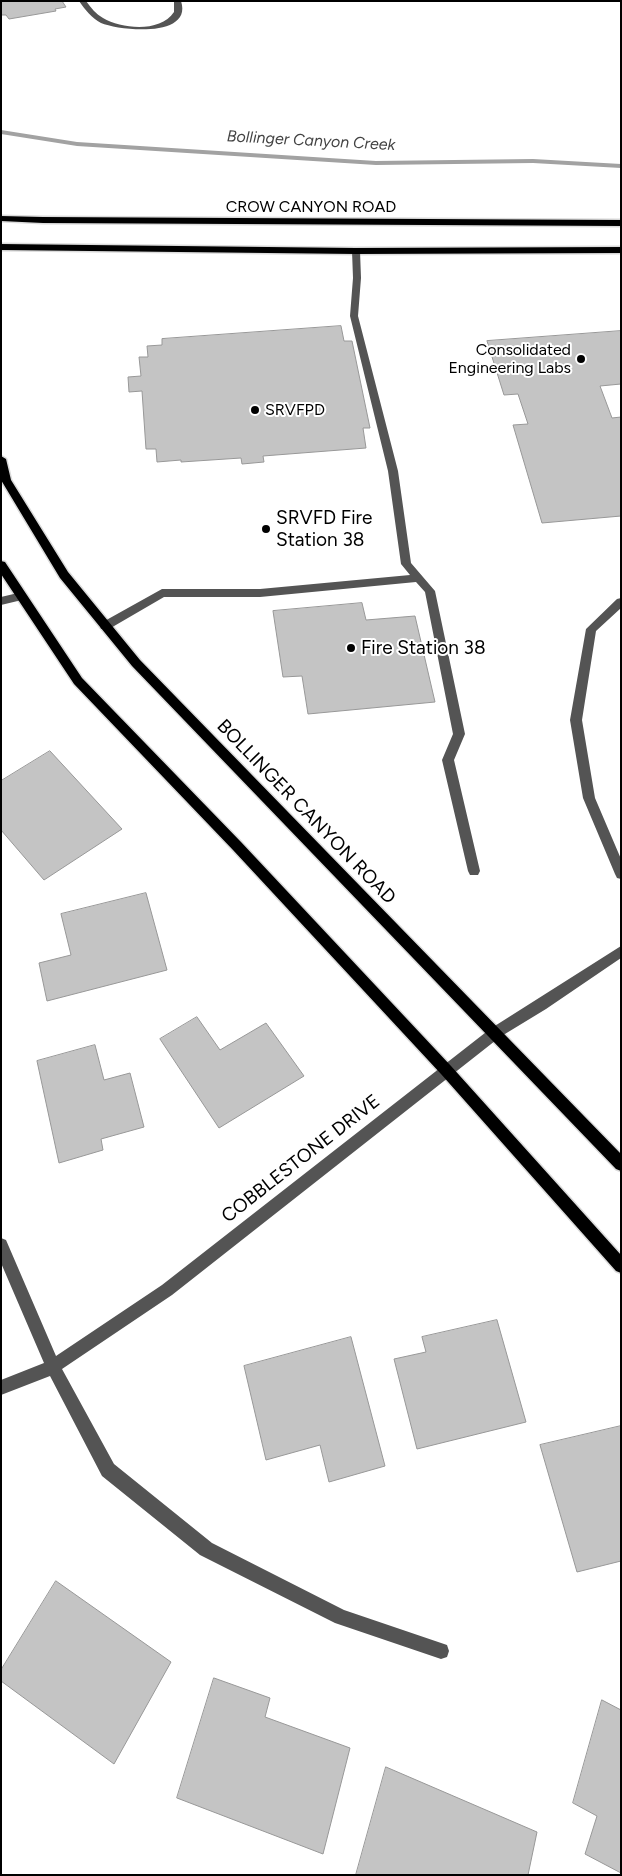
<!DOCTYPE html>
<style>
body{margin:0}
#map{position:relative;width:622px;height:1876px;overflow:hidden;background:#fff;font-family:Figtree,sans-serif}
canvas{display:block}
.frame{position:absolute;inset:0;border:2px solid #000;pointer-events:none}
</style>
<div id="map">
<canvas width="622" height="1876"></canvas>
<div class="frame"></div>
</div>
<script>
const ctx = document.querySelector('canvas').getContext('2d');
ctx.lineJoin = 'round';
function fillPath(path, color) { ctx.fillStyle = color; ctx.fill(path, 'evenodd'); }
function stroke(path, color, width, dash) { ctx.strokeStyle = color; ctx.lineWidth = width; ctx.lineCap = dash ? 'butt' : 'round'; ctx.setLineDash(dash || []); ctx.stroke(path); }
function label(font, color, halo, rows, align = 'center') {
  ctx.font = font + ' Figtree,sans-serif'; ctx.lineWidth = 4; ctx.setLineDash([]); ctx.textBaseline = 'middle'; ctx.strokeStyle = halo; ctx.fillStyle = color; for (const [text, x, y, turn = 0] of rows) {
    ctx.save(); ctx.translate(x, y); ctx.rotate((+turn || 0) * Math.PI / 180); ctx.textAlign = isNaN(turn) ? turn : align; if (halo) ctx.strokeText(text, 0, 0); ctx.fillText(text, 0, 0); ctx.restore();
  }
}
const stream = new Path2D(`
 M1 130 77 142 376 161 533 159 621 164V168L533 163 376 165 77 146 1 134Z`);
const building = new Path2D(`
 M1 1H62L66 7 55 9 56 11 9 19 6 15H1Z
 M341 326 344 341H352L370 428H363L366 448 263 456 264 462 242 464 241 458 181 462V460L157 462 156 449H146L142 391 129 392 128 377 141 376 139 357H148L147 346 162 345V339Z
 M621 331V384L600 386 612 418 621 417V516L542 523 513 425 528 424 518 394 504 395 487 341Z
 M362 603 366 620 415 616 435 702 308 714 302 676 283 677 273 611Z
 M50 751 122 829 44 880 1 830V781Z
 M146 893 167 970 47 1001 39 963 71 955 61 914Z
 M197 1017 220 1050 266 1023 304 1076 219 1128 160 1039Z
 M95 1045 104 1080 130 1073 144 1127 101 1139 103 1150 59 1163 37 1061Z
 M497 1320 526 1422 417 1449 394 1359 426 1352 422 1337Z
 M351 1337 385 1466 329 1482 320 1445 266 1460 244 1366Z
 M621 1426V1561L577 1572 540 1445Z
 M56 1581 171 1662 114 1764 1 1681V1670Z
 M214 1678 270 1698 265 1717 350 1748 323 1854 177 1798Z
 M602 1700 621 1710V1873L585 1854 597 1816 573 1803Z
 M386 1767 537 1832 528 1875H356Z`);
const minor = new Path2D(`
 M79 1H86C91 8 96 14 103 18 122 29 160 33 174 12V1H181C193 38 120 31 101 23 92 18 85 10 79 1Z
 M356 248 360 251 361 278 358 316 398 471 411 563 435 591 465 734 454 760 480 871 478 875H470L468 871 442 760 453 734 425 592 416 582 260 597H164L109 629H101L100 626 101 623 162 589H260L410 575 401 564 388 471 350 316 353 278 352 251Z
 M22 592 27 596 26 599 1 605V597Z
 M621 598V608L596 631 582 720 595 798 621 859V879L617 878 615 874 583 798 570 720 586 629 617 599Z
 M621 946V958L546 1009 500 1037 172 1295 62 1369 114 1464 212 1543 344 1610 447 1645 449 1651 447 1657 441 1659 335 1623 200 1555 102 1476 50 1376 1 1395V1380L44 1363 1 1263V1238L6 1240 56 1356 162 1285 490 1029Z`);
const major = new Path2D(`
 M1 216 43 217 621 220V226L43 223 1 221Z
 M1 244 356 248 621 247V253L356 254 1 250Z
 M1 456 6 459 11 480 68 572 140 660 621 1154V1171L616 1169 132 666 60 578 1 480Z
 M1 561 5 562 82 678 241 842 451 1066 621 1255V1273L616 1271 441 1074 233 850 74 684 1 574Z`);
const markers = [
 [581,359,5,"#000"],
 [255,410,5,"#000"],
 [266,529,5,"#000"],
 [351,648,5,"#000"]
];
const farWaternames = [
 ["Bollinger Canyon Creek",311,141,3]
];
const farStreetnames = [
 ["CROW CANYON ROAD",311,207]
];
const farPoinames = [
 ["Consolidated",571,350],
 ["Engineering Labs",571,368],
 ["SRVFPD",265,410,"left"]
];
const poiNames = [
 ["SRVFD Fire",276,518],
 ["Station 38",276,540],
 ["Fire Station 38",361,648]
];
const streetNames = [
 ["BOLLINGER CANYON ROAD",306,812,46],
 ["COBBLESTONE DRIVE",301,1159,-38]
];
fillPath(stream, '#a2a2a2');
fillPath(building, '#c4c4c4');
stroke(building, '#989898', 1);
stroke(major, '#dbdbdb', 3);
fillPath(minor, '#545454');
fillPath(major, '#000');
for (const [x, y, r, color] of markers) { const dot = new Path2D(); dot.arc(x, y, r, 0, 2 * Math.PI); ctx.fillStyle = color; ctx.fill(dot); stroke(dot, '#fff', 2); }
label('italic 16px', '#434343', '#fff', farWaternames);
label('16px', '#000', '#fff', farStreetnames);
label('16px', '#000', '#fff', farPoinames, 'right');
label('19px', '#000', '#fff', poiNames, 'left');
label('19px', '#000', '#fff', streetNames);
</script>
